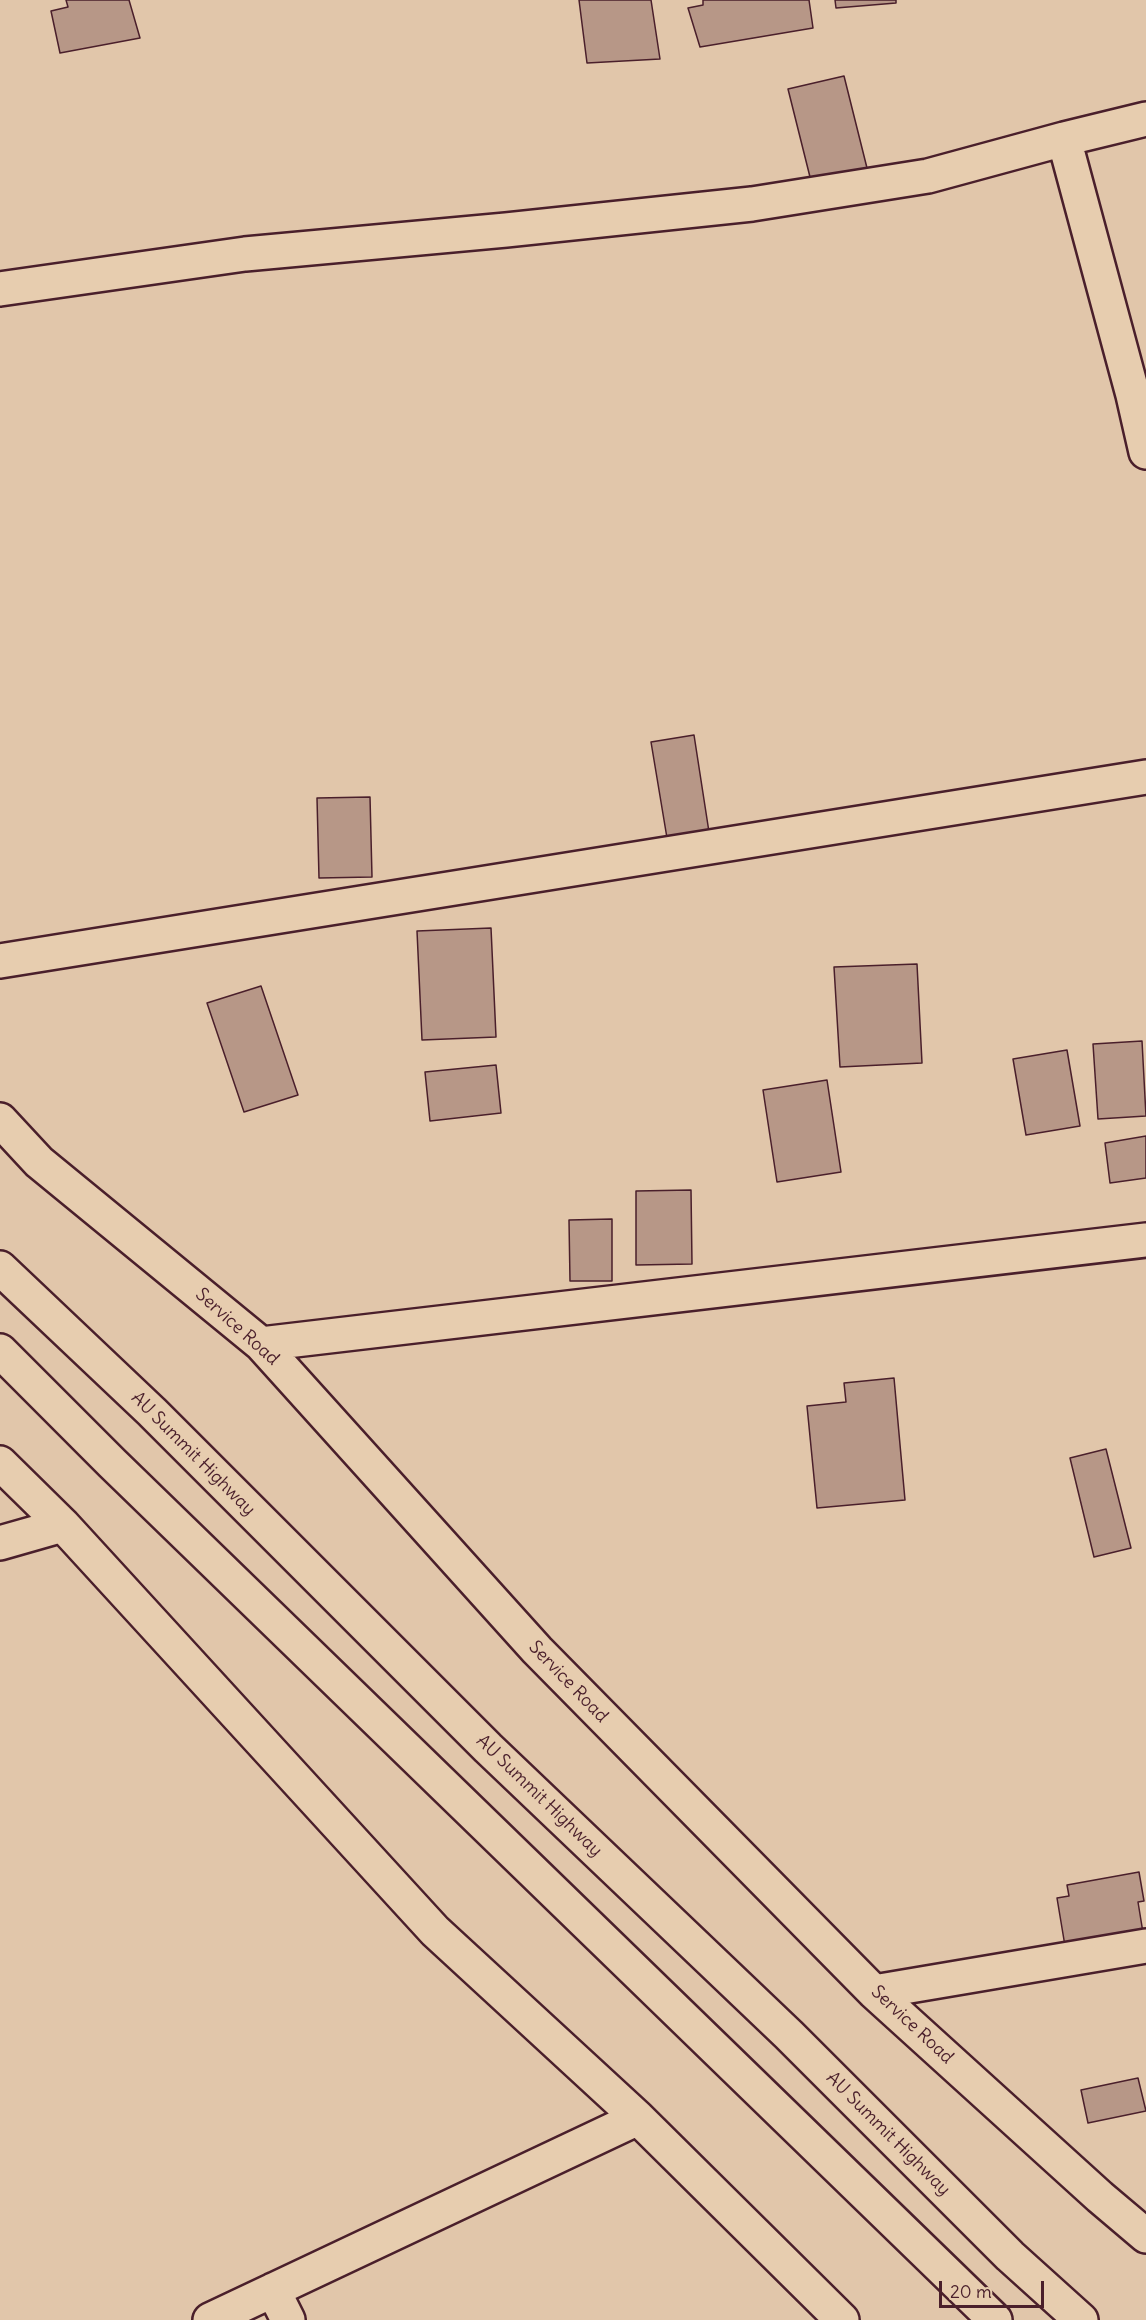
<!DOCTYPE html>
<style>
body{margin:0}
#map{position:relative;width:1146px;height:2320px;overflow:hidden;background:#e1c6aa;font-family:Delius,sans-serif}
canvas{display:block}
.scale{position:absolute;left:939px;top:2281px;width:105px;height:27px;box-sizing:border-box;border:3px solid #4a1f2b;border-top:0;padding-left:8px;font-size:18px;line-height:21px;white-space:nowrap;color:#4a1f2b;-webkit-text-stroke:4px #e7cdaf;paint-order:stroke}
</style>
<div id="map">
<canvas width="1146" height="2320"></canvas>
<div class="scale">20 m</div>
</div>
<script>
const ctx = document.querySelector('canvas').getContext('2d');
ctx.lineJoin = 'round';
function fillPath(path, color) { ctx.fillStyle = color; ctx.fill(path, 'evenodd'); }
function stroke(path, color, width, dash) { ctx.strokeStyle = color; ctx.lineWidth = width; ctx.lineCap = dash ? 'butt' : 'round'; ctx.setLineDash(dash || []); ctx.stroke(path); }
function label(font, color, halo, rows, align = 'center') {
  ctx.font = font + ' Delius,sans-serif'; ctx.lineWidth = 4.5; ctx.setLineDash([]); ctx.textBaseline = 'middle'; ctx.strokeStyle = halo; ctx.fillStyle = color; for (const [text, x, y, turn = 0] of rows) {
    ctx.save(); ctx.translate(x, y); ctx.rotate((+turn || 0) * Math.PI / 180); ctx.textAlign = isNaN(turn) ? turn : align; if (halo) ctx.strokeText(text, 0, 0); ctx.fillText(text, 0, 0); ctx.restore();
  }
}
const building = new Path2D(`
 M66 0H129L140 38 60 53 51 11 68 7Z
 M579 0H651L660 59 587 63Z
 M703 0H809L813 28 700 47 688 8 703 5Z
 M835 0H896V3L836 8Z
 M844 76 868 172 812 185 788 89Z
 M694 735 709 832 667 838 651 742Z
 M370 797 372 877 319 878 317 798Z
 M491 928 496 1037 422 1040 417 931Z
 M917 964 922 1063 840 1067 834 967Z
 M261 986 298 1095 244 1112 207 1003Z
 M1142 1041 1146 1116 1098 1119 1093 1044Z
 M1067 1050 1080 1126 1026 1135 1013 1059Z
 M496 1065 501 1113 430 1121 425 1072Z
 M827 1080 841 1172 777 1182 763 1090Z
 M1146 1136V1178L1110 1183 1105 1143Z
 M691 1190 692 1264 636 1265V1191Z
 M612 1219V1281H570L569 1220Z
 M894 1378 905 1500 817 1508 807 1406 846 1402 844 1383Z
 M1106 1449 1131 1548 1094 1557 1070 1458Z
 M1139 1872 1144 1901 1138 1902 1145 1945 1067 1958 1057 1898 1069 1896 1067 1885Z
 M1138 2078 1146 2111 1088 2123 1081 2090Z`);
const minor = new Path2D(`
 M1064 139 1133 395 1146 452
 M0 289 245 254 506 230 752 204 928 176 1064 139 1146 119
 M0 961 1146 777
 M0 1120 39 1162 261 1344 537 1650 874 1992 1100 2197 1146 2236
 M261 1344 1146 1240
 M0 1463 63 1525 435 1931 638 2118 842 2320
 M0 1543 63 1525
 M874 1992 1146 1946
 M273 2290 288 2320
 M210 2320 638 2118`);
const major = new Path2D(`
 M0 1268 152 1412 488 1748 789 2035 1010 2256 1081 2320
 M0 1351 112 1463 995 2320`);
const streetNames = [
 ["Service Road",237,1327,42],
 ["AU Summit Highway",193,1454,45],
 ["Service Road",568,1682,46],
 ["AU Summit Highway",539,1796,44],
 ["Service Road",912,2025,43],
 ["AU Summit Highway",888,2134,45]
];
fillPath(building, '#b79787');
stroke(building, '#4a1f2b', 1.5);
stroke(minor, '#4a1f2b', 38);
stroke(major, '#4a1f2b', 38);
stroke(minor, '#e7cdaf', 33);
stroke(major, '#e7cdaf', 33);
label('18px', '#4a1f2b', '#e7cdaf', streetNames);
</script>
